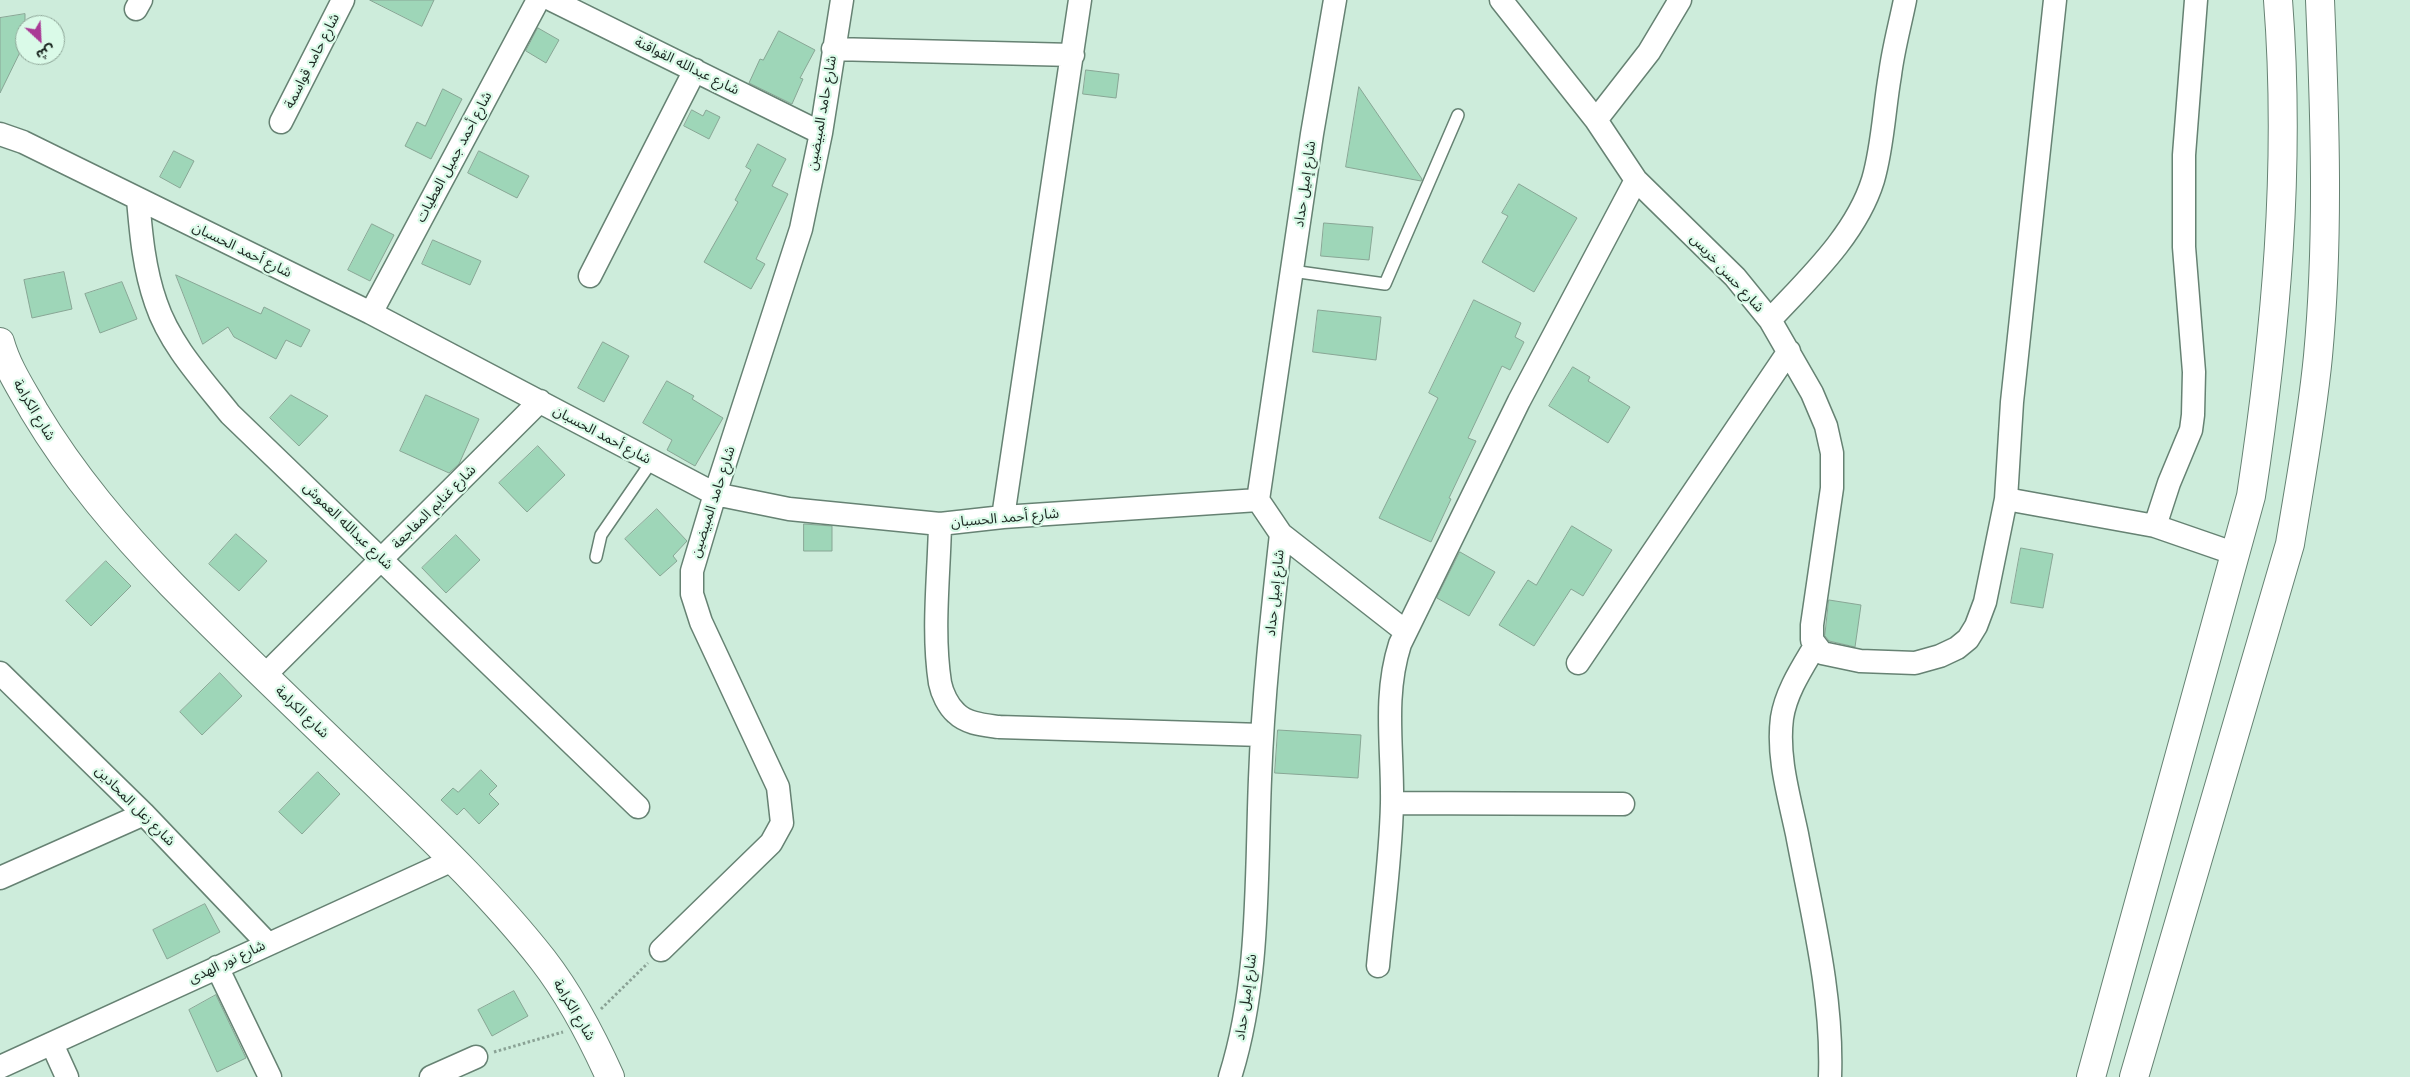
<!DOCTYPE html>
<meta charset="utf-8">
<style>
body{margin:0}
#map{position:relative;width:2410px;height:1077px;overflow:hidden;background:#cdecdb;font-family:Inter,"Noto Sans Arabic",sans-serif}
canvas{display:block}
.north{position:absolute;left:15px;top:15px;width:50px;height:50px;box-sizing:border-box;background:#dafae8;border:1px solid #8ea698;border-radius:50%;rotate:155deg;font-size:14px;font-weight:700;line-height:20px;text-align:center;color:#1b2721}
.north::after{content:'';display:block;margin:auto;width:18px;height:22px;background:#aa3a96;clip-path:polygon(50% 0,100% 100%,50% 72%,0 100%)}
</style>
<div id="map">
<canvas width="2410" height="1077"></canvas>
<div class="north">ش</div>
</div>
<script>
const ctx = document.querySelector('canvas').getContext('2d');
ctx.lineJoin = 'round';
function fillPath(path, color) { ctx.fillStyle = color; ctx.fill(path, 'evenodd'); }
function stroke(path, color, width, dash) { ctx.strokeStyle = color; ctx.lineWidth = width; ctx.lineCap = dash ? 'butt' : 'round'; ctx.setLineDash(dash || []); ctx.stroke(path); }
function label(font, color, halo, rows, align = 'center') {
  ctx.font = font + ' Inter,"Noto Sans Arabic",sans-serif'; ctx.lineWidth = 4.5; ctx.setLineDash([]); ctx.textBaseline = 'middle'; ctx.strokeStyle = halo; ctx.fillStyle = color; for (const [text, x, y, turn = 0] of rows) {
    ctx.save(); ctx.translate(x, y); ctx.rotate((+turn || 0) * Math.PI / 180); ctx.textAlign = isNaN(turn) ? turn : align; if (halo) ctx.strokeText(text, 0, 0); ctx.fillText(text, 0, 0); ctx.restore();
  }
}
const building = new Path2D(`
 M370 0H434L422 26Z
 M25 14V42L0 93V18Z
 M538 28 559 40 546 63 526 51Z
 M779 31 815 50 800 78 803 79 792 104 749 83 760 59 763 60Z
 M1086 70 1119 74 1116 98 1083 94Z
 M1359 87 1422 179 1421 181 1346 167Z
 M443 89 462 99 431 159 405 146 417 122 425 126Z
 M692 110 703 116 706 110 720 117 709 139 684 126Z
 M758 144 786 159 772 186 788 194 756 259 765 264 751 289 704 262 738 202 735 200 751 170 746 167Z
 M174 151 194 161 180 188 160 177Z
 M479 151 529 176 517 198 468 173Z
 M1519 184 1577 218 1534 292 1482 262 1508 216 1502 213Z
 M1324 223 1373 227 1369 260 1321 256Z
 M372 224 394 235 370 281 348 270Z
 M433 240 481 261 470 285 422 264Z
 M64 272 72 309 32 318 24 280Z
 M176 275 261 314 264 307 310 330 301 347 286 340 276 359 234 337 228 327 203 344Z
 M122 282 137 319 100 333 85 294Z
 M1474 300 1521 323 1515 337 1524 342 1510 370 1502 366 1468 438 1476 441 1449 498 1451 499 1431 542 1379 518 1438 398 1429 393Z
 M1318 310 1381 317 1376 360 1313 352Z
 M603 342 629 356 604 402 578 388Z
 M1573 367 1590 377 1588 381 1630 407 1608 443 1549 406Z
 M667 381 694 396 692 399 723 418 695 466 667 450 672 440 643 423Z
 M291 395 328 416 299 446 270 418Z
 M426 395 479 419 459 464 449 473 400 451Z
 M538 446 565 475 527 512 499 483Z
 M657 509 687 541 673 556 677 561 660 576 625 539Z
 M804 524 832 526V551H804Z
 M1572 526 1612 550 1583 596 1571 589 1534 646 1499 625 1528 580 1536 585Z
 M236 534 267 561 239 591 209 564Z
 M456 535 480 560 446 593 422 568Z
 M2021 548 2053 554 2043 608 2011 603Z
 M1460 552 1495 572 1469 616 1437 598Z
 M106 561 131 586 91 626 66 601Z
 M1829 600 1861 605 1855 647 1829 641 1825 636Z
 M220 673 242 696 202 735 180 712Z
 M1278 730 1361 735 1358 778 1275 773Z
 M481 770 497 786 489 794 499 804 479 824 464 808 457 815 441 800 453 788 458 792Z
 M318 772 340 794 302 834 279 812Z
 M205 904 220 932 167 959 153 930Z
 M514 991 528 1016 492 1036 478 1010Z
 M216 995 246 1058 217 1072 189 1010Z`);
const path = new Path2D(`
 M601 1009 648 963
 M494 1052 563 1032`);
const lane = new Path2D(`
 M1292 271 1385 284 1458 115
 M596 557 601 535 652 461`);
const street = new Path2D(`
 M552 0 821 133
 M1501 0 1596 120 1636 180 1735 277 1770 320 1812 393 1826 426 1832 453V488L1812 625V640L1822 653 1860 661 1915 663 1940 656 1957 648 1968 639 1976 626 1985 602 2006 499 2012 402 2055 0
 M136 9 141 0
 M833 49 1073 55
 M1596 120 1649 52 1680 0
 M281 122 343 0
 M0 134 23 142 371 313 715 494 789 509 940 524 1003 517 1258 500
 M138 199C141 234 144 269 156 303 170 345 203 380 230 414L638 807
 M590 276 695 70
 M371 313 538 0
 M1770 320C1808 279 1856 235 1873 180 1883 146 1884 109 1890 75 1893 50 1900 25 1905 0
 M2006 499 2155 526 2236 554
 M1003 517 1080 0
 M940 524C939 576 932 631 940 683 942 693 948 706 956 713 967 724 985 725 999 727L1262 735
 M2155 526 2169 483 2191 430 2193 415 2194 372 2184 247V155L2196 0
 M1281 534 1405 631
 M1815 646C1802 668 1786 692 1782 718 1777 757 1789 796 1797 834 1812 914 1833 995 1830 1077
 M1578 663 1789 351
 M0 673 144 814 268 944
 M264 676 540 401
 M1392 803 1623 804
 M0 878 144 814
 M661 950 771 843 782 823 778 787 701 622 692 594V571L715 494 801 229 821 133 842 0
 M1378 966C1383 912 1391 857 1392 803 1393 749 1383 697 1400 644L1519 401 1636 180
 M217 967 270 1077
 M52 1044 67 1077
 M0 1067 455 859
 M431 1077 476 1057
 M1230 1077C1260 982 1256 878 1260 779 1263 697 1272 615 1281 534L1258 500 1312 134 1335 0`);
const secondary = new Path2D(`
 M0 342C7 367 21 388 34 411 73 476 120 531 172 585 238 652 306 716 373 781 432 838 492 895 543 960 570 995 592 1037 610 1077`);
const highway = new Path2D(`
 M2091 1077 2251 496C2276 332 2291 166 2278 0
 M2134 1077 2290 544C2300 482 2312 419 2318 356 2329 239 2325 118 2320 0`);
const streetNames = [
 ["شارع حامد قواسمة",312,61,-63],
 ["شارع عبدالله القواقنة",687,66,26],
 ["شارع حامد المبيضين",822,113,-80],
 ["شارع أحمد جميل العطيات",454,157,-62],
 ["شارع إميل حداد",1305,184,-82],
 ["شارع أحمد الحسبان",242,250,26],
 ["شارع حسن خريس",1727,273,47],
 ["شارع الكرامة",34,410,59],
 ["شارع أحمد الحسبان",602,435,28],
 ["شارع حامد المبيضين",713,502,-72],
 ["شارع غنايم المفاجعة",434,507,-45],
 ["شارع أحمد الحسبان",1005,518,-5],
 ["شارع عبدالله العموش",348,526,44],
 ["شارع إميل حداد",1275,593,-84],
 ["شارع الكرامة",302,712,44],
 ["شارع زعل المحادين",135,806,45],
 ["شارع نور الهدى",227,962,-25],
 ["شارع إميل حداد",1246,997,-82],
 ["شارع الكرامة",574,1010,59]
];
fillPath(building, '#9ed6b8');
stroke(building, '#88a695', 1);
stroke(lane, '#668273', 14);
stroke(street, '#668273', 25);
stroke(secondary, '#668273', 30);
stroke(highway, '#668273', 30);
stroke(path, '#8aa295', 3, [2.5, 2.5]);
stroke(lane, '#fff', 11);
stroke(street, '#fff', 22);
stroke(secondary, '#fff', 28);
stroke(highway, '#fff', 28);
label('14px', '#1b2721', '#dafae8', streetNames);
</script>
